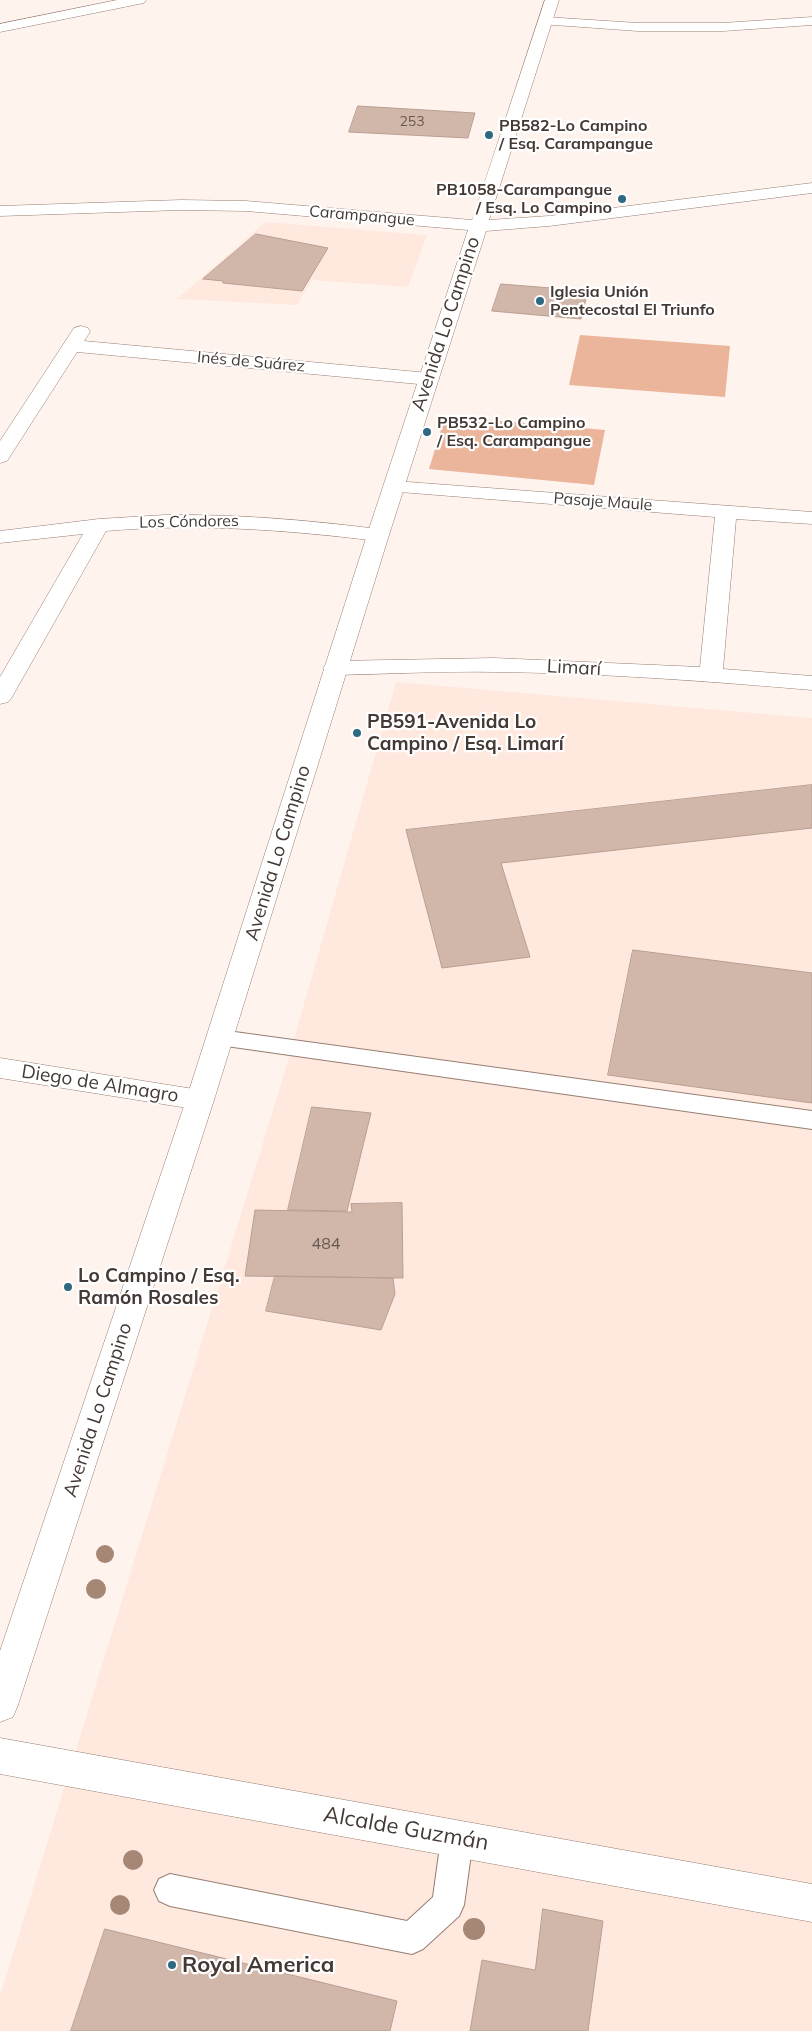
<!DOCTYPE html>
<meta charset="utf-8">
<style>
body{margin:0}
canvas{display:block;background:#fff3ed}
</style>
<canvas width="812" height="2031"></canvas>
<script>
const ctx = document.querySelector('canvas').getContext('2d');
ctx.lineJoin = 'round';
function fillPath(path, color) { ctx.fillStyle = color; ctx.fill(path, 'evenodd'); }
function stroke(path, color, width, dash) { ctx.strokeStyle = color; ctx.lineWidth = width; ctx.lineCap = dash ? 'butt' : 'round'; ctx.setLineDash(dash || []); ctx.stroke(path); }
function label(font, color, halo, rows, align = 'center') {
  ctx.font = font + ' Mulish,sans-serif'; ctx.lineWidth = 4.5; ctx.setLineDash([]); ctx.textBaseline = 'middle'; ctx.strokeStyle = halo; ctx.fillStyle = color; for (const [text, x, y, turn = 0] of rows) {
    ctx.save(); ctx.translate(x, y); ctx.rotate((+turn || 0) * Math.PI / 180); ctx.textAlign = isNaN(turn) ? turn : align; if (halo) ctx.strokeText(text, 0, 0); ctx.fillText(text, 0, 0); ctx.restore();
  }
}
const built = new Path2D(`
 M265 222 427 235 408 287 312 280 297 305 177 299Z
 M396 682 812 718V2031H0V1996L282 1081Z`);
const green = new Path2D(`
 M580 335 730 346 725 397 569 385Z
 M445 416 605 430 594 485 429 469Z`);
const building = new Path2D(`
 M358 106 475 113 468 138 349 132Z
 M256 234 328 248 302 291 223 283V281L203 279Z
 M501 284 588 291 581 319 492 311Z
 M812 785V828L501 863 530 957 442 968 406 830Z
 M633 950 812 973V1103L608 1075Z
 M312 1107 371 1113 347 1211 288 1210Z
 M402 1203 403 1278 245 1276 255 1210 352 1212 351 1204Z
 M275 1276 393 1278 395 1294 381 1330 266 1311Z
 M543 1909 603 1921 588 2031H470L482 1960 535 1970Z
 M105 1929 397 2001 390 2031H71Z`);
const lane = new Path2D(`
 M220 1030 812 1111V1129L212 1044 209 1038 212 1032Z
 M457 1824 468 1828 473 1839 464 1905 459 1916 423 1949 412 1954 170 1906 159 1901 154 1890 159 1879 170 1874 407 1921 433 1897 441 1839 446 1828Z`);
const street = new Path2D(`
 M545 17 638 23H723L812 17V25L723 31H638L540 24 538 21 540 18Z
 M81 326 88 328 90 332 84 341 429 373 436 375 439 379 436 383 429 385 77 352 7 461 0 463V441L74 328Z
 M394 481 812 512V524L736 519 723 669 812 676V690C706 681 600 673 494 672 441 671 388 674 335 675L327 673 323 668 327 663 335 661 494 658 700 667 715 517 387 491 384 487 387 483Z
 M165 515C237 514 307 520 378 529L386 530 389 535 386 540 378 541C287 530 197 523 106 531L12 697 8 702 0 704V677L83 534 0 543V531L99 519Z
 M0 1058 200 1090 210 1093 214 1100 210 1107 200 1110 0 1078Z`);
const secondary = new Path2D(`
 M117 0H146L144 3 139 4 0 32V24Z
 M545 0H559L489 220 549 216 812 183V193L549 226 486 231 389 535 214 1100 18 1705 13 1717 0 1722V1651L186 1100 367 535 468 230 246 211 181 210 0 216V206L181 200 246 201 472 220Z
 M0 1738 812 1884V1922L0 1774Z`);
const trees = [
 [105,1554,9],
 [96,1589,10],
 [133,1860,10],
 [120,1905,10],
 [474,1929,11]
];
const markers = [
 [489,135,5,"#2f6881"],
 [622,199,5,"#2f6881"],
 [540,301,5,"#2f6881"],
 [427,432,5,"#2f6881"],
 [357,733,5,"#2f6881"],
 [68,1287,5,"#2f6881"],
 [172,1965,5,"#2f6881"]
];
const farNumbernames = [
 ["253",412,122]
];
const farPoinames = [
 ["PB582-Lo Campino",499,126],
 ["/ Esq. Carampangue",499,144],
 ["PB1058-Carampangue",612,190,"right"],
 ["/ Esq. Lo Campino",612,208,"right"],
 ["Iglesia Unión",550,292],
 ["Pentecostal El Triunfo",550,310],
 ["PB532-Lo Campino",437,423],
 ["/ Esq. Carampangue",437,441]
];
const farStreetnames = [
 ["Carampangue",362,216,5],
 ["Inés de Suárez",251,362,5],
 ["Pasaje Maule",603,502,4],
 ["Los Cóndores",189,522,-1]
];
const numberNames = [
 ["484",326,1244]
];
const streetNames = [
 ["Avenida Lo Campino",446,324,-72],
 ["Limarí",574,668,3],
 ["Avenida Lo Campino",278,853,-73],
 ["Diego de Almagro",100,1084,9],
 ["Avenida Lo Campino",98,1410,-72]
];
const poiNames = [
 ["PB591-Avenida Lo",367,722],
 ["Campino / Esq. Limarí",367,744],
 ["Lo Campino / Esq.",78,1276],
 ["Ramón Rosales",78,1298]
];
const nearStreetnames = [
 ["Alcalde Guzmán",406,1829,10]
];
const nearPoinames = [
 ["Royal America",182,1965]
];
fillPath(built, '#ffe9de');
fillPath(green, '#eab59a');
fillPath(building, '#d1b7a9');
stroke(building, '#b99f92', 1);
stroke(lane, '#977e71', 2);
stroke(street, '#977e71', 1);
stroke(secondary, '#977e71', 1);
fillPath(lane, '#fff');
fillPath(street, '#fff');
fillPath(secondary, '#fff');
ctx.fillStyle = '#a68775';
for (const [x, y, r] of trees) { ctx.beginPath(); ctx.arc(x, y, r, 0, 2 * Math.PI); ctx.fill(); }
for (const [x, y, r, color] of markers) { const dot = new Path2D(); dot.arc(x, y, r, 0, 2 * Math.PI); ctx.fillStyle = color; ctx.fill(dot); stroke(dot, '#fff', 2); }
label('14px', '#675851', null, farNumbernames);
label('bold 16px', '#443934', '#fff', farPoinames, 'left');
label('16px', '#443934', '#fff', farStreetnames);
label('16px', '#675851', null, numberNames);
label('19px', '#443934', '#fff', streetNames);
label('bold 19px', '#443934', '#fff', poiNames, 'left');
label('22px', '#443934', '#fff', nearStreetnames);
label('bold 22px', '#443934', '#fff', nearPoinames, 'left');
</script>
